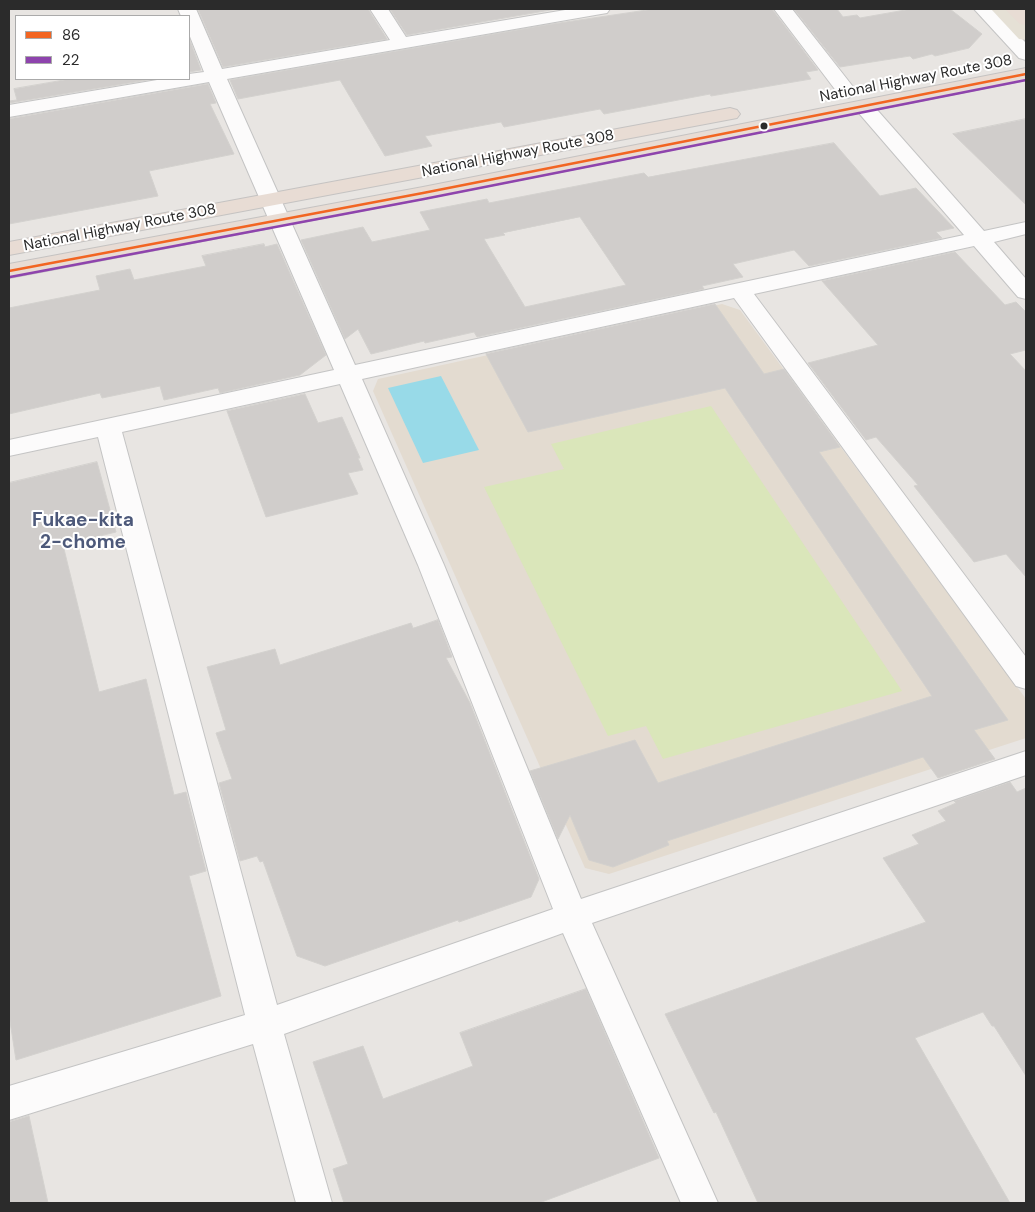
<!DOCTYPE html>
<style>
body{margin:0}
#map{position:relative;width:1035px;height:1212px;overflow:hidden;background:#e8e5e2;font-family:"DM Sans",sans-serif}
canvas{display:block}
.frame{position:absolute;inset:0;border:10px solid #2b2b2b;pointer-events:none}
.legend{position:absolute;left:15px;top:15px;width:175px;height:65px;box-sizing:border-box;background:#fff;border:1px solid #aaa;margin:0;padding:6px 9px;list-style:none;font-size:15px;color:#2b2b2b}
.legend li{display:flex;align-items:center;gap:10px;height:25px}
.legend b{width:25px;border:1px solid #aaa}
</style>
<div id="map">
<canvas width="1035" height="1212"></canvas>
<div class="frame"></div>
<ul class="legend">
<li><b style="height:6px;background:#f26522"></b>86</li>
<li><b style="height:6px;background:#8e44ad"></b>22</li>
</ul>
</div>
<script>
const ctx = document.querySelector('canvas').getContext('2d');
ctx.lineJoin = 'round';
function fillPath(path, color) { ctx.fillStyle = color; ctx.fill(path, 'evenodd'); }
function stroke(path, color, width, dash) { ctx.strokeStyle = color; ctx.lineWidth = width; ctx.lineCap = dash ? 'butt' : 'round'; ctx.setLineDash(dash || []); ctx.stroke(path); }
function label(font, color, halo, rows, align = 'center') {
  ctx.font = font + ' "DM Sans",sans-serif'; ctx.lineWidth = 4; ctx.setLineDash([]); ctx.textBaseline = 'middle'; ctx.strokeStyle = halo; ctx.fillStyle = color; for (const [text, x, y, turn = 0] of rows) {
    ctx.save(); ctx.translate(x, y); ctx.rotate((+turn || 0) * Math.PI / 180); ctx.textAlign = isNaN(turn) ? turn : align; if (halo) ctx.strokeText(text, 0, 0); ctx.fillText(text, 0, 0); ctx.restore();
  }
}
const education = new Path2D(`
 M722 304 740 310 1026 699V738L609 874 585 868 373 391 378 379Z`);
const pitch = new Path2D(`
 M711 406 902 691 663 759 646 726 608 736 484 487 564 469 551 444Z`);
const water = new Path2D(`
 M441 376 479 450 423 463 388 388Z`);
const building = new Path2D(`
 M198 9H368L387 39 223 67Z
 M390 9H556L407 35Z
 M654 9H772L818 70 806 72 811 79 711 96 710 94 604 114 600 109 504 127 501 122 425 136 432 146 385 156 340 80 238 99 230 80 546 25Z
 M794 9H837L843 17 857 15 860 18 911 9H950L982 34 969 48 935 56 932 54 913 59 910 56 840 67Z
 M189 38 201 70 189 72Z
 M70 79H153L9 103V101L17 100 14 89Z
 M208 84 216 103 210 104 234 154 149 171 158 196 9 224V119Z
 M1026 119V205L953 134Z
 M834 143 880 196 916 188 954 228 936 232 942 238 809 266 794 250 733 264 743 277 702 286 704 289 477 337 474 332 425 343 424 341 371 354 358 329 345 339 301 240 363 227 372 242 430 230 420 212 487 199 489 203 644 173 648 177ZM580 217 626 285 525 307 484 239 505 235 503 233Z
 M264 244 265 247 277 244 326 355 300 375 220 393 218 388 164 400 160 386 102 398 100 393 9 414V308L100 290 96 276 130 269 134 280 206 266 202 256Z
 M955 252 1005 305 1016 302 1026 312V350L1010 354 1026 371V577L1006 554 974 562 914 486 918 485 876 437 866 440 808 363 878 345 822 281Z
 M715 304 764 374 784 369 840 447 819 452 1008 720 974 730 995 759 938 778 923 757 667 841 669 845 613 867 589 860 570 815 558 839 530 771 635 740 658 783 932 696 725 388 528 432 486 354Z
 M305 394 318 423 342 417 360 458H358L363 470 348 473 358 494 266 517 227 411Z
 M97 462 116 532 63 545 99 692 146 679 174 795 186 792 206 871 189 876 221 996 16 1060 9 1015V483Z
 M438 620 452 657 446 658 470 703 539 879 531 897 459 922 458 920 325 966 297 956 263 861 260 862 257 856 240 861 219 783 232 779 216 733 226 730 207 667 275 649 280 665 411 623 413 628Z
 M1010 782 1017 792 1026 788V1076L994 1026H992L983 1012 915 1038 1010 1203H758L716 1112 714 1113 665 1014 926 922 883 858 919 844 912 835 946 821 938 811 956 803 954 801Z
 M586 989 659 1158 539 1203H344L333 1169 348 1164 313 1062 363 1046 383 1099 473 1066 460 1033Z
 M29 1116 48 1203H9V1122Z`);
const street = new Path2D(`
 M178 9H196L222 69 390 40 370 9H388L406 37 571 9H610L607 13 601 14 227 79 355 365 964 235 857 111 854 107 857 103 864 101 871 103 984 231 1026 222V234L994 242 1026 279V299L1018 297 974 246 754 294 1026 657V689L1016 686 734 298 362 379 444 565 581 899 1026 751V775L592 923 718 1203H681L563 933 284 1034 332 1203H296L253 1044 9 1120V1086L245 1015 98 437 9 456V440L334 370 209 82 9 117V105L163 79H189V74L204 72 189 34V16H181ZM340 384 418 565 553 909 277 1005 122 432Z
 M774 9H792L854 88 857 92 854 96 847 98 840 96Z`);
const secondary = new Path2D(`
 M974 9H993L1026 43V60L1019 58Z`);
const primary = new Path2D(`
 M991 9H1010L1026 25V40L1019 39Z`);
const highway = new Path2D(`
 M1005 9H1024L1026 11V25L1020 24Z
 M1026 68V80L423 199 9 278V264L423 187Z
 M730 108 737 110 740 114 737 118 9 255V242Z`);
const bus1 = new Path2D(`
 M9 271 423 193 1026 74`);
const bus2 = new Path2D(`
 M10 277 424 199 1026 80`);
const markers = [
 [764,126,4.5,"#2b2b2b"]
];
const farStreetnames = [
 ["National Highway Route 308",916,79,-11],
 ["National Highway Route 308",518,154,-11],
 ["National Highway Route 308",120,228,-11]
];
const neighbourhoodNames = [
 ["Fukae-kita",83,521],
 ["2-chome",83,543]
];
fillPath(education, '#e3dbd0');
fillPath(pitch, '#dae6ba');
fillPath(water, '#98dae8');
fillPath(building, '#d0cdcb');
stroke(building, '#d3d1ce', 1);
stroke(street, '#c4c4c4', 2);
stroke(secondary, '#c4c4c4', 2);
stroke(primary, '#c5c3c2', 2);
stroke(highway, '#c5c3c2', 2);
fillPath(street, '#fcfbfb');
fillPath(secondary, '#fcfbfb');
fillPath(primary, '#e5e0d5');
fillPath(highway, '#e8dcd4');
stroke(bus1, '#f26522', 2.5);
stroke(bus2, '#8e44ad', 2.5);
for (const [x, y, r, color] of markers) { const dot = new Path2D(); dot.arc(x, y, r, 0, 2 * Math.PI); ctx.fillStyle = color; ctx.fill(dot); stroke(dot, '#fff', 2); }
label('15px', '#2b2b2b', '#fff', farStreetnames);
label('bold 19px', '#4d597a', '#fff', neighbourhoodNames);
</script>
